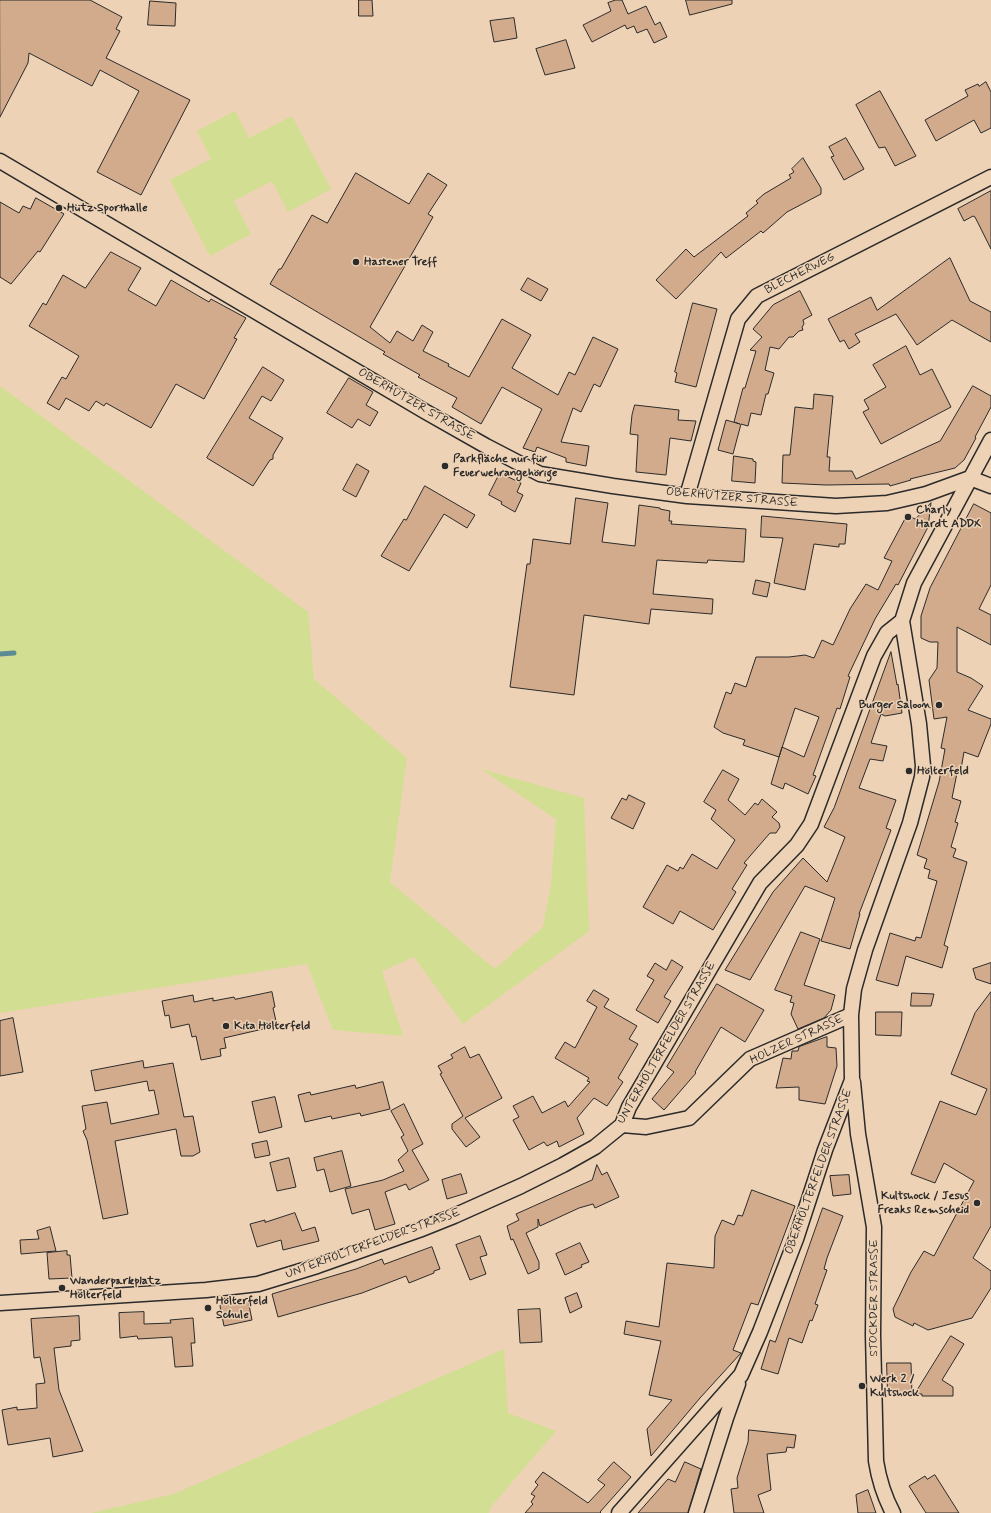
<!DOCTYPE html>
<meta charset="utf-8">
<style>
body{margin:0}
canvas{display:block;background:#eed2b5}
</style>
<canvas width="991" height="1513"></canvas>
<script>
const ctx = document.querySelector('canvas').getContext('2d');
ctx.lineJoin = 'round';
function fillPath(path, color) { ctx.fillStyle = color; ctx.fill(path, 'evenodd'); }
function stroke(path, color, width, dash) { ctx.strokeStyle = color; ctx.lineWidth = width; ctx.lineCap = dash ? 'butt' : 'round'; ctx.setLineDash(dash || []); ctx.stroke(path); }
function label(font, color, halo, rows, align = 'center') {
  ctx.font = font + ' Mynerve,sans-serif'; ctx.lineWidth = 3; ctx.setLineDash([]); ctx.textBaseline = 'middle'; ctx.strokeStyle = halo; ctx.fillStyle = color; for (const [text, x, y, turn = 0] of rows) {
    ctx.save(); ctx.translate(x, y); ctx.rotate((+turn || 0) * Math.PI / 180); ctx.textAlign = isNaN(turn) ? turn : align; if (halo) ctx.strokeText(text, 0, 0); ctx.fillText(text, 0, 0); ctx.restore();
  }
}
const green = new Path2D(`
 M235 111 249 138 292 116 331 189 288 212 272 181 234 201 251 234 210 256 170 180 211 159 197 131Z
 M0 386 308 612 314 679 407 758 390 882 495 969 543 927 551 884 556 819 481 769 584 798 589 931 463 1024 414 957 382 971 403 1036 333 1030 307 964 0 1013Z
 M504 1349 508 1413 556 1431 490 1508 489 1513H91L174 1494Z`);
const stream = new Path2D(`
 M0 654 14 653`);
const building = new Path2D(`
 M0 0H90L122 17 116 29 120 31 106 58 190 100 141 195 97 172 139 91 100 70 92 86 29 53 28 63 0 117Z
 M359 0H372L373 16H359Z
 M616 0H622L628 14 646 6 655 25 660 22 667 37 654 43 647 29 637 33 634 26 627 29 625 25 592 42 583 25 611 11 608 3Z
 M686 0H732V4L690 15Z
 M150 1 176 3 175 26 148 25Z
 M514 18 517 38 494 42 490 21Z
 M566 40 575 68 545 75 536 49Z
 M986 82 991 92V128L981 133 974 120 936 141 925 120 968 96 965 90 978 84 979 86Z
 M880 91 916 156 895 166 885 147 879 148 856 105Z
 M846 138 864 169 844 180 831 157 834 156 829 147Z
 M803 158 821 188V194L787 212 763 233 761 231 726 258 721 252 676 299 656 280 686 249 694 257 748 216 746 213 758 203 756 201 764 194 791 178 789 175 794 172 792 169Z
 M356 173 409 204 428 173 447 185 428 214 433 217 370 327 390 343 397 331 413 341 422 325 433 332 423 351 449 364 448 366 469 377 502 319 531 335 512 368 558 395 569 372 575 375 593 337 618 349 600 387 594 384 581 412 573 408 561 442 589 446 586 466 566 462V458L537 447 535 452 523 448 542 409 502 387 481 424 452 407 457 398 418 377 420 375 383 354 385 352 270 284 279 269H281L312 215 327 223Z
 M991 191V249L975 217 973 216 964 221 958 209Z
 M36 198 64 214 40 252 38 251 11 284 0 277V202L19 213 23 206 30 209Z
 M111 252 141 268 128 290 156 306 171 280 209 302 211 299 246 318 234 338 237 339 204 399 176 384 151 428 106 403 104 406 96 401 89 411 66 398 59 410 47 403 62 377 66 379 79 356 29 326 43 303 46 305 63 275 85 288Z
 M950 258 970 301 991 312V342L952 320 917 345 896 314 855 334 860 342 849 349 844 340 840 342 828 319 871 297 877 310Z
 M528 278 548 289 541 301 521 290Z
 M800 291 812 315 803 320 804 324 802 327 803 330 799 331 793 337H789L779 349 770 347 765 370 774 373 768 394H766L761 415 751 413 748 426 741 424 733 454 718 450 726 420 740 424 734 422 743 388H745L756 351 750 350 762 337 753 329 773 305Z
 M693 303 717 309 696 387 675 382 677 373 675 372Z
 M906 346 920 375 932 369 951 407 881 444 863 412 869 409 864 400 886 387 873 365Z
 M263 367 284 380 271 401 262 396 249 418 283 438 273 455V459L270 460 253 486 207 458Z
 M349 378 373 392 366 405 378 412 370 426 358 419 352 428 327 413Z
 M973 386 991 396V407L975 437 976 438 964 460 955 468 910 479 911 480 890 486 889 484 826 485 782 483 783 455H790L795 407 813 409 814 394 833 396 827 457H830L829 471H852L856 479 940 441Z
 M635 405 679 410 678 420 696 421 691 441 670 438 666 475 636 472 638 435 630 434 632 415Z
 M734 456 753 459V461L756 462 755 483 732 481Z
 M357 464 369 471 356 497 343 490Z
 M500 473 521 483 517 492 523 495 515 512 501 504 502 502 489 495Z
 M425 486 475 515 467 528 444 514 409 571 381 556 404 519 406 520Z
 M576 498 608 503 602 542 635 546 639 505 660 508V509L670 511 669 521H672L671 524 746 529 744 562 708 560 707 563 657 560 653 594 713 599 712 614 651 609 649 624 584 615 574 695 510 687 527 564H530L533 539 570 544Z
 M931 503 928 527 898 585 896 584 875 619 848 676 850 677 840 709 837 708 813 775 816 776 808 794 785 783 783 789 771 784 782 747 804 757 819 717 795 708 779 757 743 745 745 740 723 733 714 727 726 692 731 694 735 683 746 687 756 657H789L805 655 814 658 822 640 833 645 850 609 866 584 878 590 892 561 884 558 907 515 915 519Z
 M974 504 991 513V585L979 609 991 615V645L957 627V672L971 678 983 686 968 710 991 719V724L978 757 964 752 961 769 958 768 952 798 961 801 955 822 958 823 951 847 956 849 953 857 967 862 944 945 948 947 942 968 906 956 898 986 876 980 890 933 915 941 916 937 921 938 937 881 928 878 930 870 924 868 927 859 917 855 939 782 945 749 941 748 947 717 934 719 929 680 937 668 938 642H930L921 638V616L930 588Z
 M762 516 847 524 845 544H839V547L814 544 805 590 774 583 783 538 761 537Z
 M756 580 770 583 767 597 753 594Z
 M891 652 897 685 898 684 902 713 885 716 881 714 871 743 887 746 883 761 870 759 859 788 896 800 886 828 891 830 859 914H860L850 949 821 941 835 898 805 886 750 980 725 970 773 892 803 858 827 882 845 837 824 827 834 808Z
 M723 770 739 779 728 800 745 815 755 803 758 805 762 799 777 812 772 817 779 823 780 827 776 833H770L744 863 747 865 732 889 736 892 713 930 680 911 673 924 643 907 667 865 678 871 680 867 683 869 692 854 717 869 735 840 711 819 716 810 704 802Z
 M629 795 645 803 633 829 611 818 622 798 626 800Z
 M801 932 820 939 804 985 835 995 831 1010 824 1018 798 1029 791 1014 794 1003 790 1002 792 996 775 990Z
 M672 960 683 967 664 997 671 1001 658 1023 636 1010 654 980 647 976 655 963 666 970Z
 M991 963V984L976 979 973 969Z
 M717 984 764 1010 745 1042 721 1027 695 1072 696 1073 664 1110 652 1099 674 1072 667 1067Z
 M594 990 609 999 604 1007 637 1026 629 1039 638 1044 618 1078 623 1082 607 1106 594 1098 577 1118 584 1134 559 1147 557 1141 547 1146 544 1142 529 1150 513 1120 519 1117 513 1106 533 1096 542 1113 565 1101 568 1107 590 1082 587 1081 589 1078 555 1058 565 1042 575 1048 597 1007 587 1001Z
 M272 992 275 1007 273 1008 276 1021 262 1024 263 1029 224 1038 226 1048 220 1049 221 1056 201 1060 196 1036 192 1037 189 1024 171 1028 169 1015 165 1016 162 1001 193 995 194 1002 213 998V1001L234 997 235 999Z
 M991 992V1226L973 1258 991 1271V1288L972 1318 928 1330 914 1323 913 1326 895 1317 893 1309 911 1272 924 1251 934 1256 974 1181 944 1163 935 1183 911 1174 940 1101 976 1115 987 1089 951 1074 975 1013Z
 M912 993 934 994 931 1006H911Z
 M876 1012H902L901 1036 876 1035Z
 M13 1018 23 1072 0 1076V1021Z
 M827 1037V1047L836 1048 837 1066 825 1104 799 1100V1087L776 1088 783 1058 791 1059 792 1051H798L799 1047Z
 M465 1047 470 1058 479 1054 502 1098 465 1118 480 1137 466 1147 452 1129V1124L463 1116 440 1074 442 1073 438 1066 453 1058 451 1055Z
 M143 1061 144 1068 173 1063 184 1117 193 1116 200 1152 193 1156H181L176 1129 115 1141 128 1214 103 1219 87 1140 83 1131 86 1129 82 1106 107 1102 111 1124 159 1114 154 1090 149 1091 147 1081 95 1091 91 1071Z
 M383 1082 390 1109 361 1116 360 1113 332 1119 331 1116 305 1122 298 1095 310 1092 311 1095 355 1085 356 1088Z
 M275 1097 282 1127 259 1133 252 1102Z
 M404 1104 423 1144 412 1150 429 1180 409 1190 406 1184 385 1192 395 1224 375 1230 369 1209 352 1214 345 1189 383 1180 404 1171 398 1160 408 1151 401 1137 404 1135 391 1111Z
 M267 1141 270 1155 255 1158 252 1144Z
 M342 1151 351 1186 330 1192 324 1169 317 1171 314 1158Z
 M289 1158 296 1187 277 1191 270 1163Z
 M597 1165 602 1175 607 1172 619 1197 595 1208 593 1204 579 1208 540 1226 538 1219V1227L526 1233 539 1262V1269L528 1274 513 1239 511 1240 507 1226 519 1220 516 1214 592 1180Z
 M461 1174 467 1193 447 1199 442 1180Z
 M849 1175 851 1194 833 1196 830 1176Z
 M752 1190 795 1206 758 1305 751 1303 733 1350 741 1353 700 1398 651 1456 647 1429 672 1400 649 1395 661 1341 624 1334 626 1321 659 1327 667 1263 714 1268 715 1236 722 1220 734 1225 738 1215 742 1216Z
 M823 1208 843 1216 827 1258 824 1269 827 1270 815 1304 818 1305 812 1321 810 1320 802 1343 789 1338 778 1374 761 1369 770 1340 775 1342Z
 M295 1213 302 1231 315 1227 319 1241 283 1250 281 1240 257 1247 250 1224 265 1220V1222Z
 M50 1227 56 1251 21 1254 20 1240 39 1239 37 1231Z
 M480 1236 487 1255 480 1257 486 1274 470 1280 456 1245Z
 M580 1243 589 1262 581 1265 582 1267 565 1275 556 1254Z
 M432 1247 440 1269 434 1271V1273L409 1283 406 1276 362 1293 278 1317 272 1294 356 1269 382 1259 384 1264Z
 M67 1251V1255H70L72 1278 49 1279 47 1253Z
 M577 1293 582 1307 570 1313 565 1298Z
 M248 1300 252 1320 224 1326 220 1306Z
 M540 1309 542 1342 520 1343 518 1310Z
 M144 1312V1324L171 1323 170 1320 193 1318 195 1343H191L193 1366 175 1367 172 1337 138 1339 137 1336 120 1338 119 1313Z
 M79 1316 80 1340 71 1341V1346L54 1348 59 1390 83 1451 53 1457 50 1438 8 1445 2 1410 17 1407V1410L37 1408 36 1384 45 1383 40 1357 34 1358 31 1319Z
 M951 1336 964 1344 942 1380 953 1387V1396H922V1394H915Z
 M887 1363H911L912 1394 888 1395Z
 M749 1430 796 1435 794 1448 787 1447 786 1452 767 1454 771 1490 758 1495 764 1513H734L731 1489 738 1488 737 1478 748 1442Z
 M614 1462 631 1477 600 1512 601 1513H525L533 1504 531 1502 535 1496 531 1494 538 1485 535 1482 543 1472 588 1503 605 1485 598 1480Z
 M685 1462 701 1469 688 1513H638L668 1479 675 1482Z
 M935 1475 959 1513H926L909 1486 925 1476 927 1479Z
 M868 1490 876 1513H858L856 1495Z`);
const minor = new Path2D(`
 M0 161 426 412 486 446 540 474 613 486 687 496 836 506 887 503 926 494 970 478
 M970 478 991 486
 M687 496 738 319 757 296 991 177
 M853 1082 858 1134 874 1227 873 1335 876 1461C879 1480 884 1496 893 1513
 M622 1125 646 1127 689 1118 750 1059 851 1015
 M0 1303 206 1290 258 1284 317 1266 419 1230 454 1216 521 1186 563 1165 595 1147 622 1125 629 1107 760 883 797 845 811 824 874 656 887 633 902 621
 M619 1513 741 1375 760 1332 796 1239 825 1150 852 1080 851 1015 854 989 865 950 910 823 922 777 923 766 919 724 902 621 914 583 991 440
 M696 1513 726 1418 738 1384`);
const markers = [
 [59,208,4,"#2b2b2b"],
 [356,262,4,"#2b2b2b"],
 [445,466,4,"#2b2b2b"],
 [908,517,4,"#2b2b2b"],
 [939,705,4,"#2b2b2b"],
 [909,771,4,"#2b2b2b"],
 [226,1026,4,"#2b2b2b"],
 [977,1203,4,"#2b2b2b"],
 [62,1288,4,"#2b2b2b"],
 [208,1308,4,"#2b2b2b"],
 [862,1386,4,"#2b2b2b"]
];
const poiNames = [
 ["Hütz Sporthalle",67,208],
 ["Hastener Treff",364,262],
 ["Parkfläche nur für",453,459],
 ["Feuerwehrangehörige",453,473],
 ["Charly",916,510],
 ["Hardt ADDX",916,524],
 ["Burger Saloon",931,705,"right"],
 ["Hölterfeld",917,771],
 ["Kita Hölterfeld",234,1026],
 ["Kultshock / Jesus",969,1196,"right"],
 ["Freaks Remscheid",969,1210,"right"],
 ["Wanderparkplatz",70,1281],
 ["Hölterfeld",70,1295],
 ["Hölterfeld",216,1301],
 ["Schule",216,1315],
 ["Werk 2 /",870,1379],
 ["Kultshock",870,1393]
];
const streetNames = [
 ["BLECHERWEG",800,274,-27],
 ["OBERHÜTZER STRASSE",416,405,30],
 ["OBERHÜTZER STRASSE",732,498,5],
 ["HOLZER STRASSE",797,1040,-25],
 ["UNTERHÖLTERFELDER STRASSE",667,1043,-60],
 ["OBERHÖLTERFELDER STRASSE",819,1172,-70],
 ["UNTERHÖLTERFELDER STRASSE",373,1244,-20],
 ["STOCKDER STRASSE",874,1298,-90]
];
fillPath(green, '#d2de91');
stroke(stream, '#5c8c93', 5);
fillPath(building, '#d2ab8c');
stroke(building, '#2b2b2b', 1);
stroke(minor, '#2b2b2b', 17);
stroke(minor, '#eed2b5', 14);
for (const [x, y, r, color] of markers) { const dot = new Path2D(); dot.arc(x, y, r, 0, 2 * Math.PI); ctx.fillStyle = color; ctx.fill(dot); stroke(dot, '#eed2b5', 1.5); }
label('bold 12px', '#2b2b2b', '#eed2b5', poiNames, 'left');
label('12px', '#2b2b2b', '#eed2b5', streetNames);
</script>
